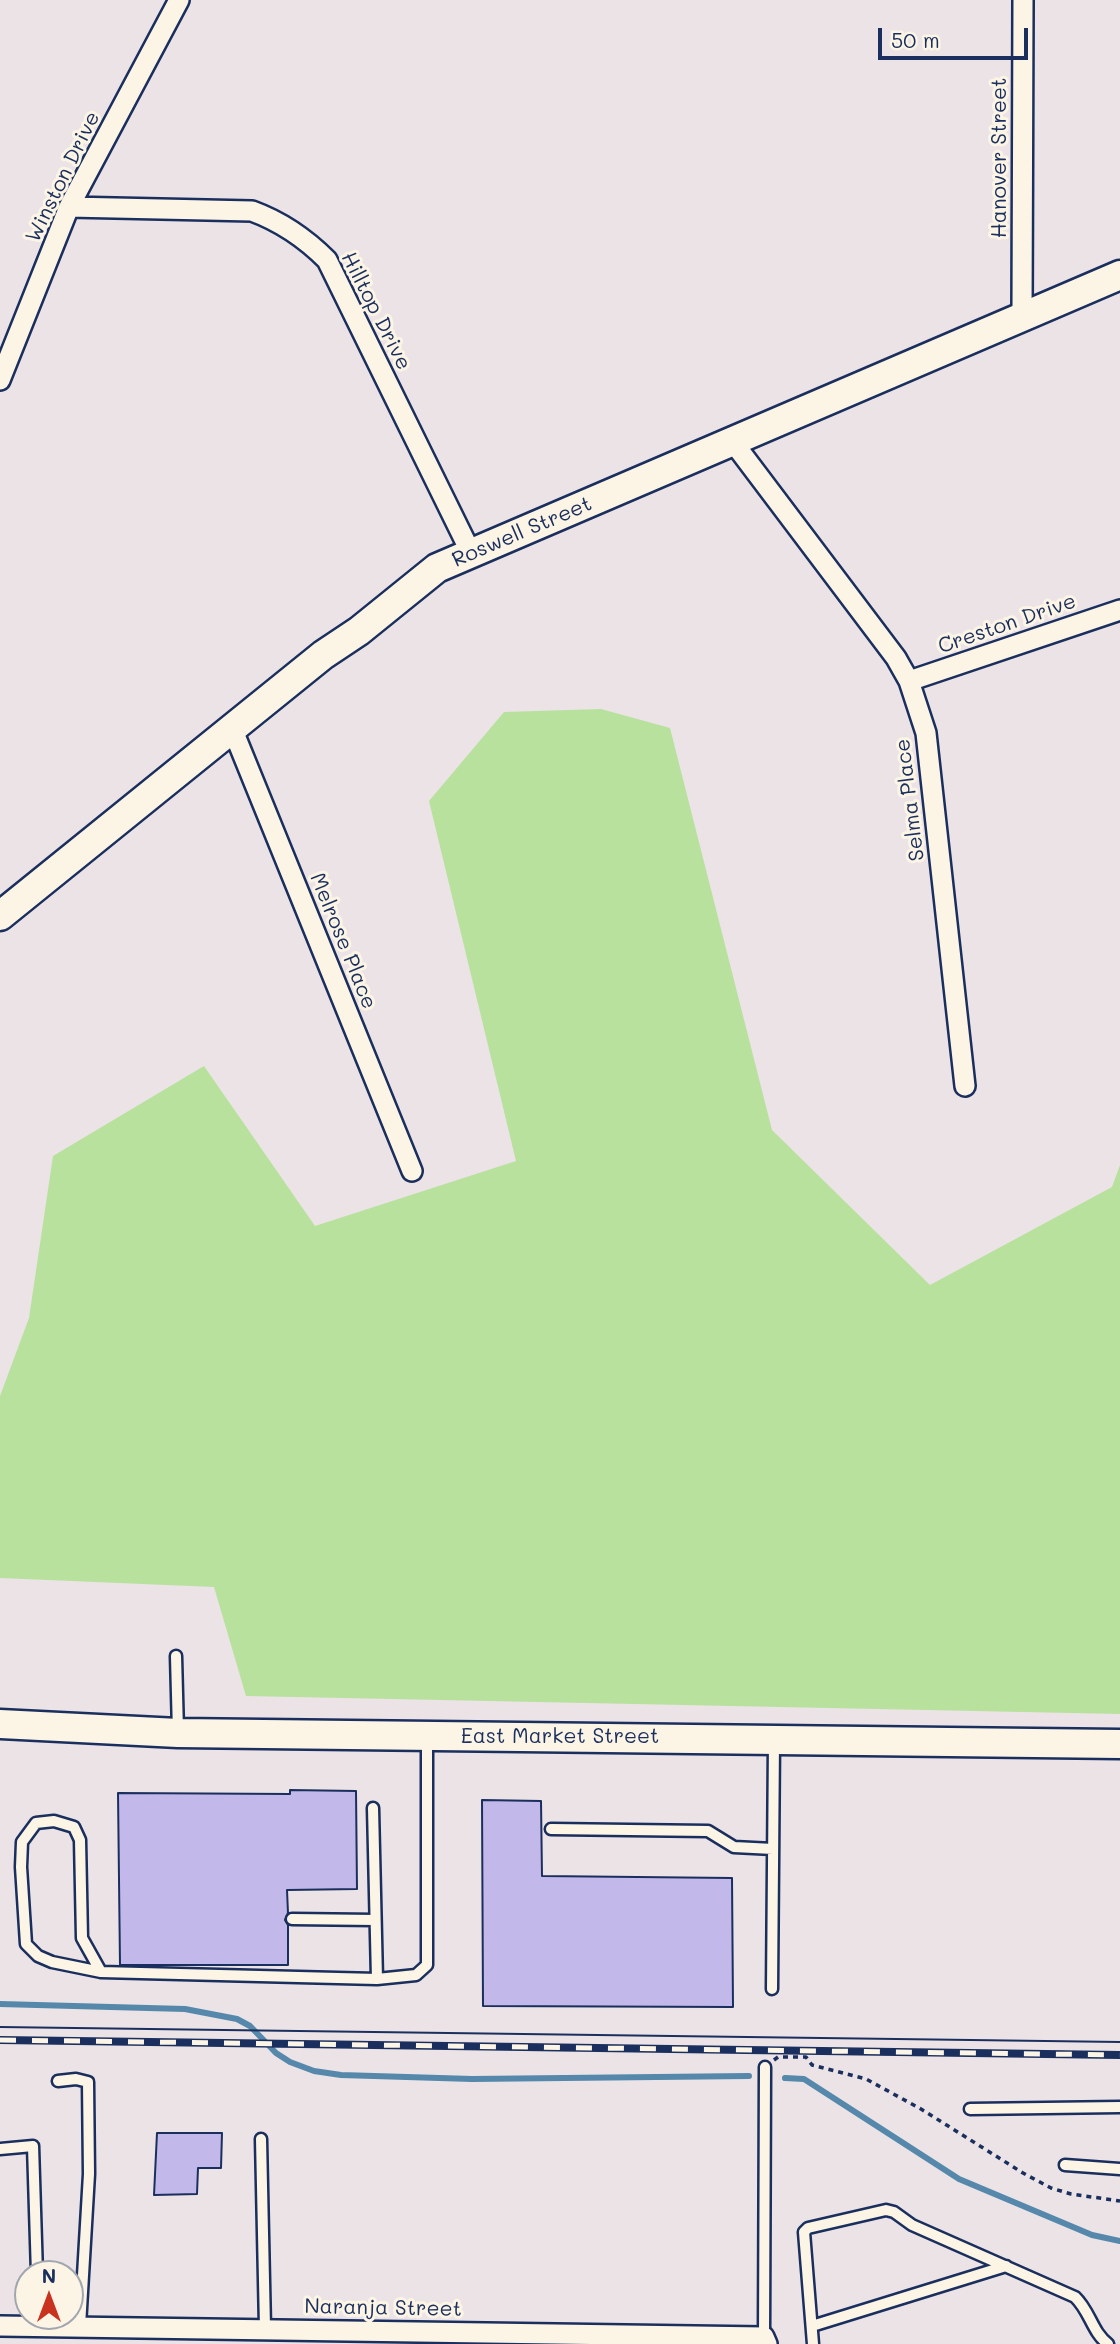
<!DOCTYPE html>
<style>
body{margin:0}
#map{position:relative;width:1120px;height:2344px;overflow:hidden;background:#ebe3e6;font-family:Mali,sans-serif}
canvas{display:block}
.north{position:absolute;left:14px;top:2260px;width:70px;height:70px;box-sizing:border-box;background:#fcf5e5;border:2px solid #a2a6af;border-radius:50%;rotate:0deg;font-size:19px;font-weight:700;line-height:28px;text-align:center;color:#1b2f5e}
.north::after{content:'';display:block;margin:auto;width:24px;height:32px;background:#c8321e;clip-path:polygon(50% 0,100% 100%,50% 72%,0 100%)}
.scale{position:absolute;left:878px;top:28px;width:150px;height:32px;box-sizing:border-box;border:4px solid #1b2f5e;border-top:0;padding-left:9px;font-size:21px;line-height:24px;white-space:nowrap;color:#1b2f5e;-webkit-text-stroke:5px #fcf5e5;paint-order:stroke}
</style>
<div id="map">
<canvas width="1120" height="2344"></canvas>
<div class="north">N</div>
<div class="scale">50 m</div>
</div>
<script>
const ctx = document.querySelector('canvas').getContext('2d');
ctx.lineJoin = 'round';
function fillPath(path, color) { ctx.fillStyle = color; ctx.fill(path, 'evenodd'); }
function stroke(path, color, width, dash) { ctx.strokeStyle = color; ctx.lineWidth = width; ctx.lineCap = dash ? 'butt' : 'round'; ctx.setLineDash(dash || []); ctx.stroke(path); }
function label(font, color, halo, rows, align = 'center') {
  ctx.font = font + ' Mali,sans-serif'; ctx.lineWidth = 6; ctx.setLineDash([]); ctx.textBaseline = 'middle'; ctx.strokeStyle = halo; ctx.fillStyle = color; for (const [text, x, y, turn = 0] of rows) {
    ctx.save(); ctx.translate(x, y); ctx.rotate((+turn || 0) * Math.PI / 180); ctx.textAlign = isNaN(turn) ? turn : align; if (halo) ctx.strokeText(text, 0, 0); ctx.fillText(text, 0, 0); ctx.restore();
  }
}
const green = new Path2D(`
 M601 709 670 728 772 1130 930 1285 1112 1187 1120 1165V1714L246 1696 214 1587 0 1578V1396L29 1318 53 1156 204 1066 315 1226 516 1161 429 801 504 712Z`);
const stream = new Path2D(`
 M0 2004 185 2009 237 2019 250 2026 276 2053 290 2062 314 2071 341 2075 472 2079 749 2076
 M785 2078 804 2079 959 2179 1092 2235 1120 2241`);
const building = new Path2D(`
 M290 1790 356 1791 357 1889 287 1890 288 1913 285 1920 288 1925V1965H120L118 1793 290 1794Z
 M482 1800 541 1801 542 1876 732 1878 733 2007 483 2006Z
 M157 2133H222L221 2168H198L197 2194 154 2195Z`);
const path = new Path2D(`
 M774 2060 778 2057H806L812 2065 866 2079 921 2109 1023 2173 1051 2188 1071 2194 1120 2201`);
const lane = new Path2D(`
 M176 1656 178 1732
 M373 1808 377 1979
 M551 1829 708 1831 734 1847 773 1849
 M292 1919 375 1920
 M101 1972 82 1938 80 1840 74 1827 54 1821 36 1823 22 1842 21 1867 26 1944 38 1956 52 1962 101 1972 377 1979 416 1975 427 1965V1739
 M772 1989 774 1741
 M58 2081 76 2079 88 2082 89 2174 80 2326
 M970 2109 1120 2107
 M261 2139 265 2328
 M0 2149 33 2146 37 2274
 M1065 2165 1120 2169
 M812 2326 1006 2266
 M764 2337 765 2067
 M813 2344 804 2232 808 2228 886 2210 894 2212 912 2225 1075 2297C1090 2311 1092 2332 1108 2344`);
const street = new Path2D(`
 M69 207 252 211C282 222 305 238 327 260L471 553
 M1022 317 1023 0
 M0 380 69 207 179 0
 M733 442 896 658 909 681 926 733 965 1086
 M909 681 1120 610
 M232 728 412 1171
 M0 2326 764 2337 767 2344`);
const secondary = new Path2D(`
 M0 916 323 655 359 631 437 568 1120 275
 M0 1724 178 1733 1120 1744`);
const tram = new Path2D(`
 M0 2027 1120 2042`);
const rail = new Path2D(`
 M0 2040 1120 2055`);
const streetNames = [
 ["Hanover Street",1000,158,-90],
 ["Winston Drive",63,177,-64],
 ["Hilltop Drive",376,311,63],
 ["Roswell Street",522,532,-23],
 ["Creston Drive",1007,624,-19],
 ["Selma Place",910,800,-97],
 ["Melrose Place",343,941,68],
 ["East Market Street",560,1737],
 ["Naranja Street",383,2308,1]
];
fillPath(green, '#b8e19d');
stroke(stream, '#5688ab', 6);
fillPath(building, '#c2b9ea');
stroke(building, '#1b2f5e', 2);
stroke(lane, '#1b2f5e', 15);
stroke(street, '#1b2f5e', 24);
stroke(secondary, '#1b2f5e', 33);
stroke(path, '#1b2f5e', 3.5, [5, 5]);
stroke(lane, '#fcf5e5', 10);
stroke(street, '#fcf5e5', 19);
stroke(secondary, '#fcf5e5', 28);
stroke(tram, '#1b2f5e', 2);
stroke(rail, '#1b2f5e', 8);
stroke(rail, '#fcf5e5', 5, [16]);
label('21px', '#1b2f5e', '#fcf5e5', streetNames);
</script>
